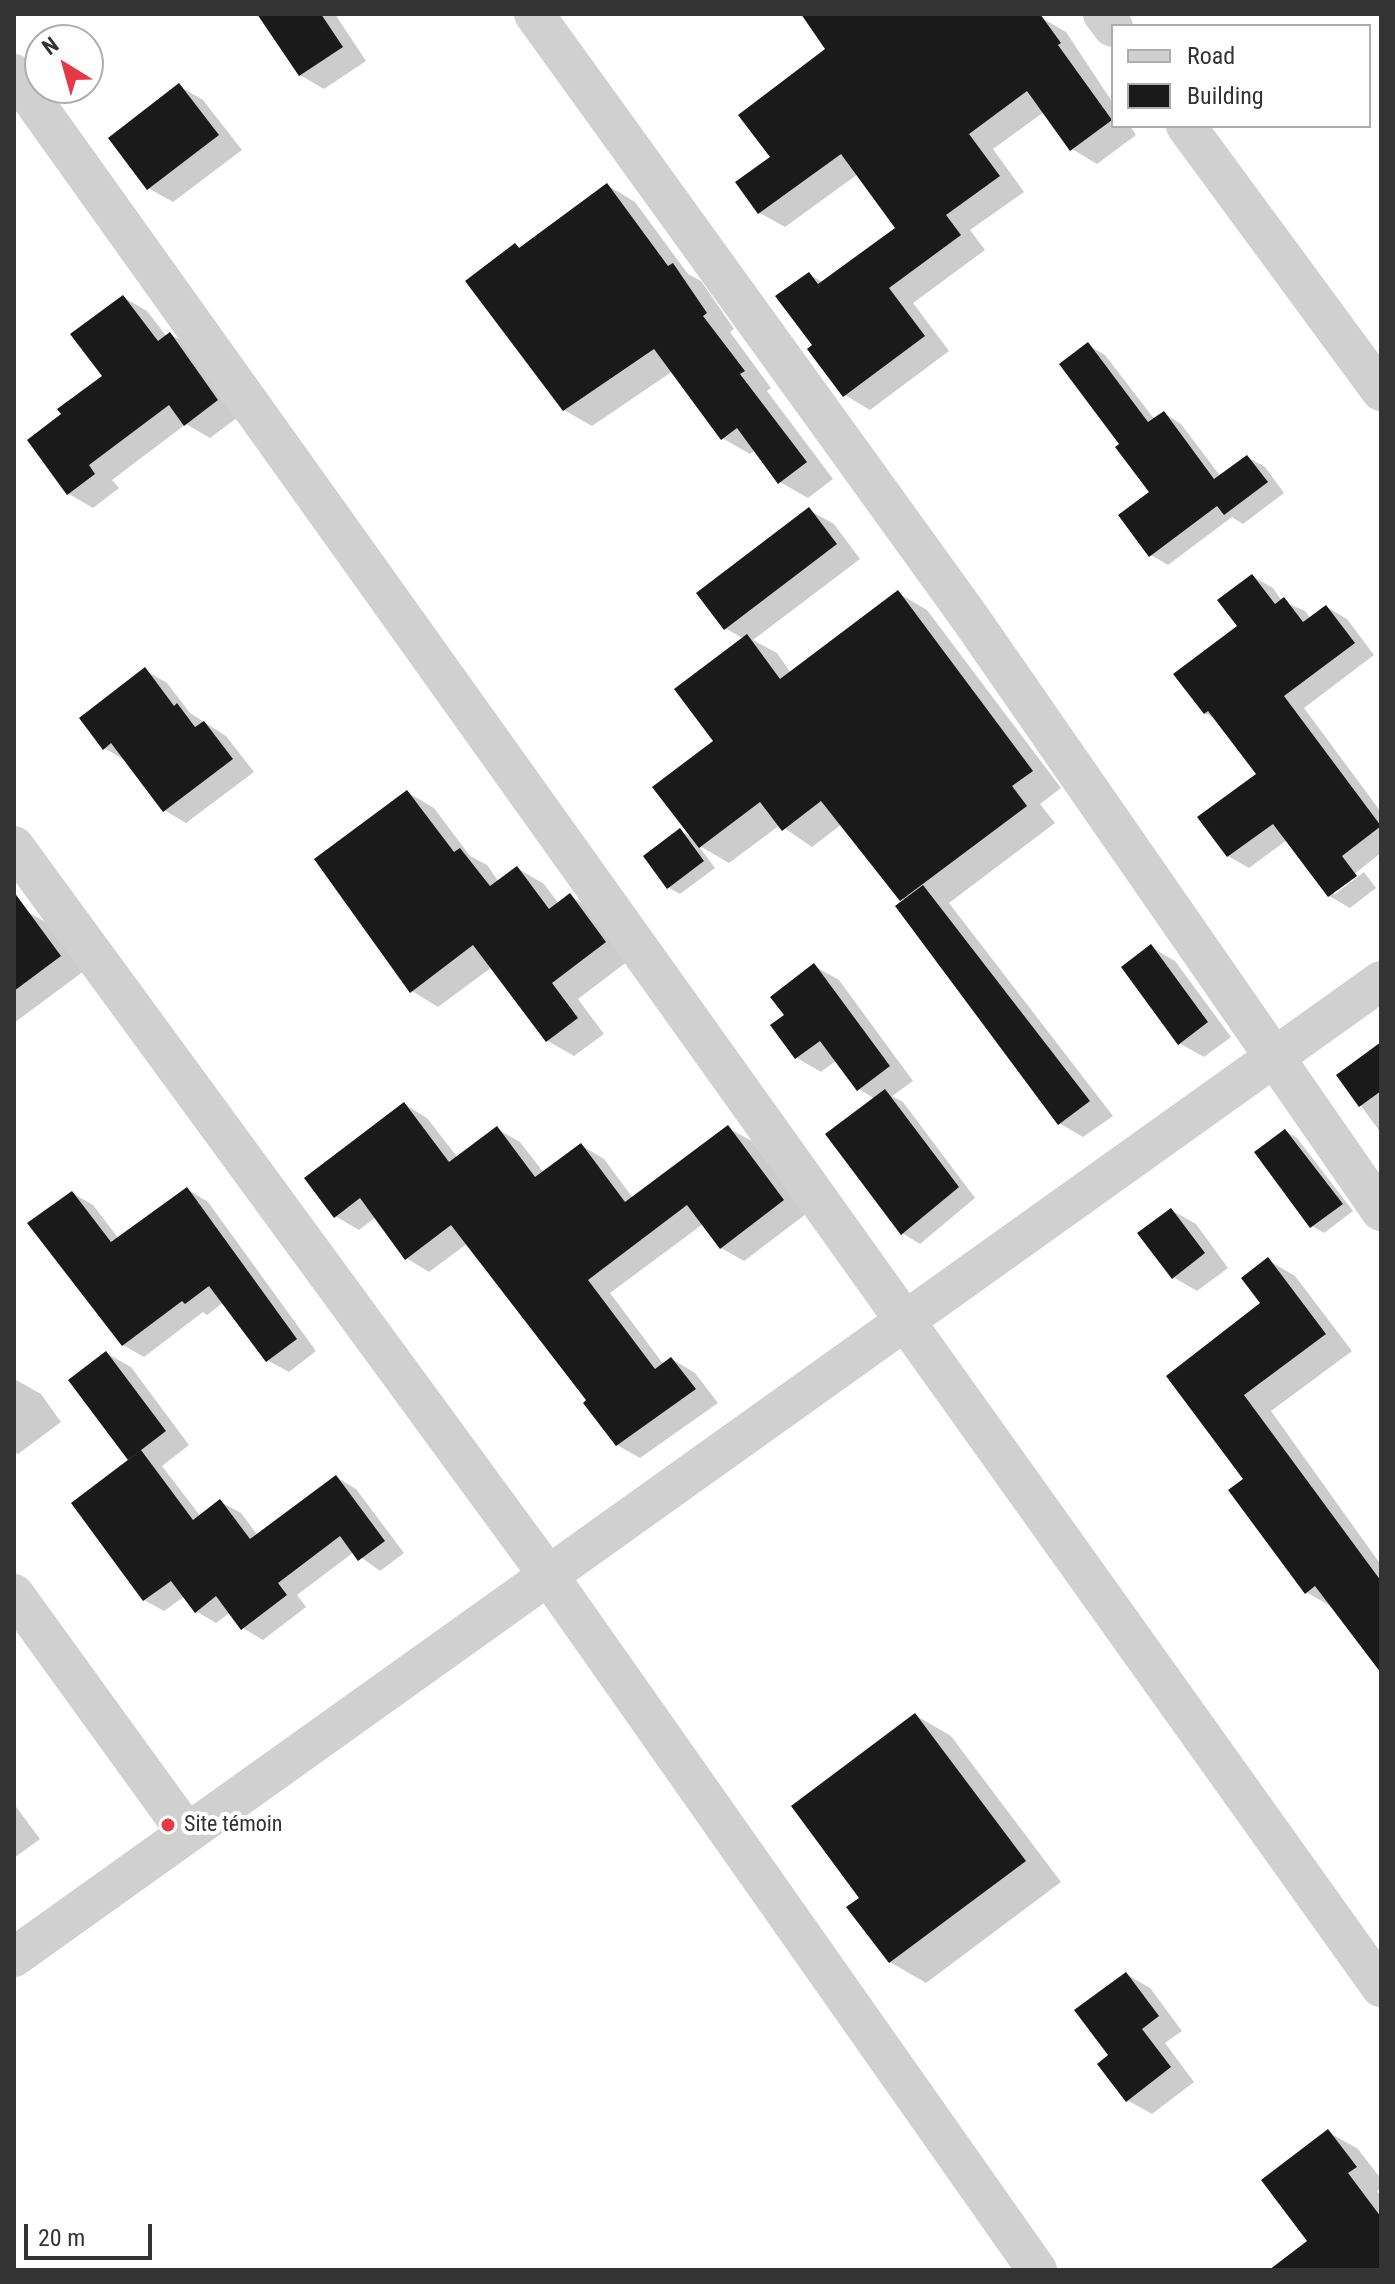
<!DOCTYPE html>
<meta charset="utf-8">
<style>
body{margin:0}
#map{position:relative;width:1395px;height:2284px;overflow:hidden;background:#fff;font-family:"Roboto Condensed",sans-serif}
canvas{display:block}
.frame{position:absolute;inset:0;border:16px solid #333;pointer-events:none}
.legend{position:absolute;left:1111px;top:24px;width:260px;height:104px;box-sizing:border-box;background:#fff;border:2px solid #adadad;margin:0;padding:10px 14px;list-style:none;font-size:24px;color:#333}
.legend li{display:flex;align-items:center;gap:16px;height:40px}
.legend b{width:40px;border:2px solid #adadad}
.north{position:absolute;left:24px;top:24px;width:80px;height:80px;box-sizing:border-box;background:#fff;border:2px solid #adadad;border-radius:50%;rotate:323deg;font-size:22px;font-weight:700;line-height:32px;text-align:center;color:#333}
.north::after{content:'';display:block;margin:auto;width:28px;height:36px;background:#e63946;clip-path:polygon(50% 0,100% 100%,50% 72%,0 100%)}
.scale{position:absolute;left:24px;top:2224px;width:128px;height:36px;box-sizing:border-box;border:4px solid #333;border-top:0;padding-left:10px;font-size:24px;line-height:28px;white-space:nowrap;color:#333;-webkit-text-stroke:6px #fff;paint-order:stroke}
</style>
<div id="map">
<canvas width="1395" height="2284"></canvas>
<div class="frame"></div>
<ul class="legend">
<li><b style="height:10px;background:#d0d0d0"></b>Road</li>
<li><b style="height:22px;background:#1a1a1a"></b>Building</li>
</ul>
<div class="north">N</div>
<div class="scale">20 m</div>
</div>
<script>
const ctx = document.querySelector('canvas').getContext('2d');
ctx.lineJoin = 'round';
function fillPath(path, color) { ctx.fillStyle = color; ctx.fill(path, 'evenodd'); }
function stroke(path, color, width, dash) { ctx.strokeStyle = color; ctx.lineWidth = width; ctx.lineCap = dash ? 'butt' : 'round'; ctx.setLineDash(dash || []); ctx.stroke(path); }
function label(font, color, halo, rows, align = 'center') {
  ctx.font = font + ' "Roboto Condensed",sans-serif'; ctx.lineWidth = 8; ctx.setLineDash([]); ctx.textBaseline = 'middle'; ctx.strokeStyle = halo; ctx.fillStyle = color; for (const [text, x, y, turn = 0] of rows) {
    ctx.save(); ctx.translate(x, y); ctx.rotate((+turn || 0) * Math.PI / 180); ctx.textAlign = isNaN(turn) ? turn : align; if (halo) ctx.strokeText(text, 0, 0); ctx.fillText(text, 0, 0); ctx.restore();
  }
}
const shadow = new Path2D(`
 M285 14H335L366 61 324 89 300 75Z
 M804 14H1035L1066 32 1113 103V126H1130L1136 135 1097 164 1072 149 1044 112 993 149 1024 192 970 230 985 250 913 303 949 351 870 410 845 395 815 346 809 274 824 283 898 228 858 174 785 227 760 213 772 158 828 49Z
 M179 86 203 100 242 150 173 202 148 188Z
 M607 185 635 202 688 274 701 281 734 329 730 332 771 388 767 391 833 479 808 498 780 482 756 450 750 454 722 438 673 371 592 426 564 410 516 245 521 249Z
 M123 297 147 311 167 337 170 334 195 348 242 414 210 438 186 424 112 480 119 488 93 508 69 494 64 415 104 376Z
 M1088 345 1105 355 1155 420 1164 413 1181 424 1221 477 1247 457 1265 467 1284 493 1243 524 1232 517 1168 565 1151 555V492L1122 444Z
 M809 510 834 524 860 559 753 640 777 653 791 673 898 593 927 610 1061 788 1040 804 1055 823 949 903 1113 1116 1083 1137 1059 1123 905 901 842 824 812 847 780 825 729 863 698 845 715 868 680 894 669 888 680 831 694 838 744 639 725 628Z
 M1252 576 1273 588 1282 601 1305 611 1311 619 1327 607 1347 619 1374 655 1304 708 1381 812V853L1334 890V895L1364 872 1376 888 1350 908 1329 896 1287 840 1249 868 1228 856 1259 774 1217 720 1205 713 1240 626Z
 M145 670 167 683 190 713 226 736 254 772 186 823 164 810 127 761 104 748Z
 M407 792 434 808 470 856 487 865 499 882 517 868 544 884 559 904 570 896 596 911 632 958 578 999 604 1034 574 1056 548 1041 492 967 438 1007 412 991Z
 M26 911 51 925 84 971 14 1023V920Z
 M1151 947 1175 961 1231 1037 1204 1057 1179 1043Z
 M814 966 839 980 913 1081 892 1096 903 1102 975 1198 920 1244 902 1233 875 1099 859 1089 837 1060 821 1072 797 1058 787 1016Z
 M1381 1045V1133L1339 1076Z
 M404 1104 427 1118 458 1158 497 1129 520 1142 544 1173 581 1145 604 1159 633 1198 728 1128 752 1141 806 1214 744 1261 721 1248 703 1224 610 1293 664 1365 672 1359 695 1373 718 1403 640 1458 617 1445 589 1400 468 1243 429 1272 406 1258 376 1217 359 1230 335 1216Z
 M1285 1131 1297 1138 1353 1211 1324 1233 1312 1226Z
 M187 1189 208 1202 316 1351 289 1372 267 1360 224 1302 207 1315 203 1312 144 1357 123 1345 72 1193 93 1205 119 1239Z
 M1171 1210 1196 1224 1228 1268 1197 1291 1173 1277Z
 M1268 1260 1295 1276 1352 1351 1271 1411 1381 1565V1669L1334 1608 1306 1592 1246 1479 1169 1376 1262 1304Z
 M106 1353 131 1367 189 1445 162 1466 201 1517 221 1502 241 1513 258 1536 336 1477 356 1489 404 1553 380 1571 354 1552 297 1595 306 1607 263 1640 243 1628 231 1612 216 1623 196 1611 185 1596 164 1611 144 1600 132 1460Z
 M16 1380 41 1394 61 1422 18 1454 14 1452Z
 M915 1715 951 1736 1061 1882 926 1983 890 1962 862 1898Z
 M14 1804 40 1839 14 1858Z
 M1126 1974 1150 1988 1182 2031 1165 2043 1194 2082 1152 2114 1127 2100 1111 2056Z
 M1328 2132 1358 2149 1381 2179V2188L1377 2191 1381 2196V2270H1273L1310 2242Z`);
const building = new Path2D(`
 M257 14H321L343 47 299 76Z
 M801 14H1040L1061 43 1058 45 1112 120 1070 151 1027 91 969 134 1000 176 946 215 961 235 889 288 925 336 843 397 807 349 812 345 775 296 809 272 818 284 895 228 841 154 758 214 735 182 770 157 738 115 825 49Z
 M179 83 219 135 147 190 108 138Z
 M607 183 668 266 673 263 707 313 703 316 745 371 740 374 807 462 778 484 737 428 721 440 654 349 563 411 465 281 515 243 519 248Z
 M123 295 158 341 170 332 218 400 184 426 169 405 89 465 95 474 67 495 27 440 61 414 57 409 102 376 70 334Z
 M1088 342 1148 422 1164 411 1214 479 1247 455 1268 482 1224 515 1217 506 1149 557 1118 515 1149 492 1115 447 1119 444 1059 364Z
 M809 507 837 544 724 630 696 593Z
 M1252 574 1275 604 1284 597 1303 622 1326 605 1355 643 1284 696 1381 826 1342 856 1357 876 1328 897 1273 824 1227 857 1197 817 1256 774 1208 711 1204 714 1173 674 1237 626 1217 600Z
 M898 590 1033 771 1012 786 1027 806 900 901 821 801 782 831 760 802 699 848 652 787 713 741 674 689 747 634 780 679Z
 M145 667 174 706 177 703 195 727 204 721 233 759 163 812 111 743 103 750 79 718Z
 M407 790 454 852 460 848 490 886 517 866 549 909 570 893 606 942 552 983 578 1018 546 1042 473 945 410 993 314 859Z
 M680 828 704 861 667 889 643 856Z
 M923 885 1090 1101 1058 1125 895 906Z
 M14 892 61 956 14 991Z
 M1151 944 1208 1022 1178 1045 1121 967Z
 M814 963 890 1066 857 1091 820 1041 795 1059 770 1025 784 1015 770 997Z
 M1381 1042V1091L1359 1107 1336 1075Z
 M885 1089 959 1187 901 1235 825 1134Z
 M404 1102 449 1162 497 1126 535 1177 581 1143 625 1202 728 1125 784 1200 720 1249 687 1205 588 1280 655 1369 671 1357 696 1389 616 1446 583 1403 586 1400 451 1225 405 1260 360 1198 334 1218 304 1178Z
 M1285 1129 1343 1204 1310 1228 1254 1152Z
 M187 1187 297 1339 266 1362 209 1286 185 1304 182 1301 122 1346 27 1223 72 1191 111 1242Z
 M1171 1208 1205 1253 1172 1279 1137 1233Z
 M1268 1257 1326 1334 1244 1395 1381 1581V1673L1315 1586 1305 1594 1228 1490 1243 1479 1166 1376 1260 1303 1241 1278Z
 M106 1351 166 1431 128 1460 68 1380Z
 M141 1450 193 1520 220 1499 250 1539 336 1475 385 1541 358 1561 340 1536 278 1583 287 1595 241 1630 216 1596 195 1613 171 1581 143 1601 71 1503Z
 M915 1713 1026 1861 889 1963 846 1907 859 1898 791 1806Z
 M1126 1972 1159 2016 1142 2029 1171 2067 1126 2102 1097 2064 1108 2055 1074 2010Z
 M1328 2129 1357 2167 1348 2173 1381 2217V2270H1269L1307 2241 1261 2180Z`);
const street = new Path2D(`
 M534 14 970 618 1381 1211
 M1103 14 1113 27
 M14 74 1381 1987
 M1186 126 1381 391
 M14 846 548 1575 1037 2270
 M14 1594 187 1833
 M14 1957 1381 981`);
const markers = [
 [168,1825,8,"#e63946"]
];
const poiNames = [
 ["Site témoin",184,1825]
];
fillPath(shadow, '#0003');
fillPath(building, '#1a1a1a');
stroke(street, '#d0d0d0', 40);
for (const [x, y, r, color] of markers) { const dot = new Path2D(); dot.arc(x, y, r, 0, 2 * Math.PI); ctx.fillStyle = color; ctx.fill(dot); stroke(dot, '#fff', 3); }
label('22px', '#333', '#fff', poiNames, 'left');
</script>
